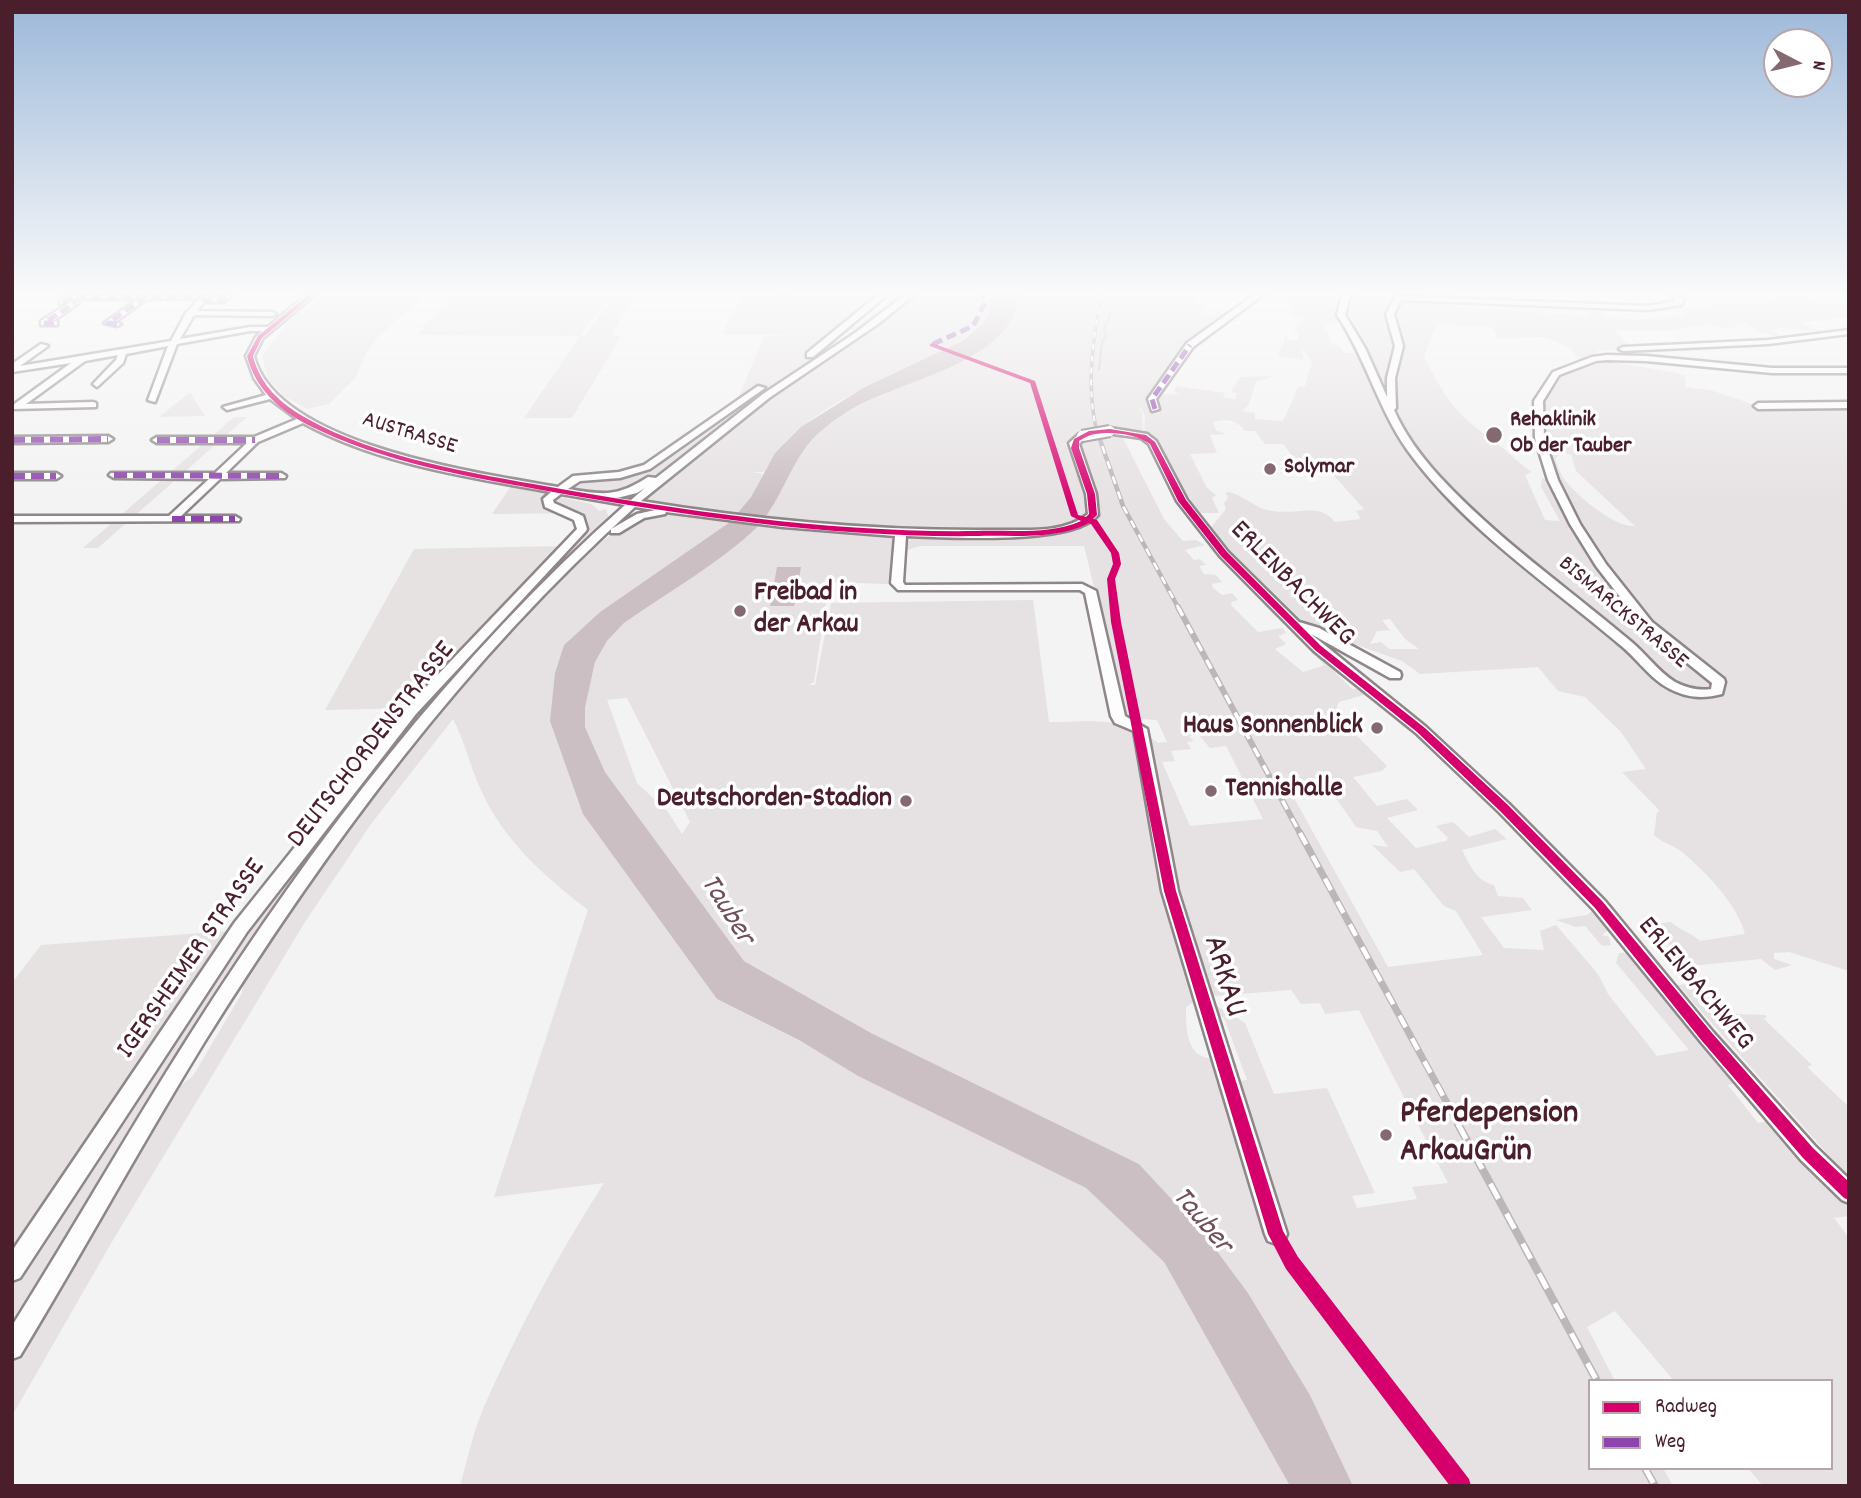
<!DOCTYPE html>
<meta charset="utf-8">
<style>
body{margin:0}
#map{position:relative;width:1861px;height:1498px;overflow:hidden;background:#f3f3f3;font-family:Dekko,sans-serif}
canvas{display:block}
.frame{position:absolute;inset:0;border:14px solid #4a1f2b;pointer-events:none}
.legend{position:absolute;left:1588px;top:1379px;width:245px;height:91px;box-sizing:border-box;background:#fff;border:2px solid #b7a5aa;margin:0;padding:9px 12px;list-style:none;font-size:21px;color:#4a1f2b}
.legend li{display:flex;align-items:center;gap:14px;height:35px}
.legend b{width:35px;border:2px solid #b7a5aa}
.north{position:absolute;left:1763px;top:28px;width:70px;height:70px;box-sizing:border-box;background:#fff;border:2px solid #b7a5aa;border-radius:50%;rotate:97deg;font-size:19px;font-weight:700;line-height:28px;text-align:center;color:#4a1f2b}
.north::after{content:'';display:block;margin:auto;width:24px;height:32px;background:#856971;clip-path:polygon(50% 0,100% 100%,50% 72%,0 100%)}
</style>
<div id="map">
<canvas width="1861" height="1498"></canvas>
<div class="frame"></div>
<ul class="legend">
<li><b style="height:9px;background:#d6006c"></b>Radweg</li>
<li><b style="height:9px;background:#8e44ad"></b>Weg</li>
</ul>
<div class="north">N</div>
</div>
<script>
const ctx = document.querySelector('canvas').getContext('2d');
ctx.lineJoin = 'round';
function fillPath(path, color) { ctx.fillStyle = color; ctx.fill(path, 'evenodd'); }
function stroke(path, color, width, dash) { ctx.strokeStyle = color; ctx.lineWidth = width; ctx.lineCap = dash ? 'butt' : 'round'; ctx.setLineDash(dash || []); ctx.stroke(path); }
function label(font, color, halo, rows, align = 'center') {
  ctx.font = font + ' Dekko,sans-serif'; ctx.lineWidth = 7; ctx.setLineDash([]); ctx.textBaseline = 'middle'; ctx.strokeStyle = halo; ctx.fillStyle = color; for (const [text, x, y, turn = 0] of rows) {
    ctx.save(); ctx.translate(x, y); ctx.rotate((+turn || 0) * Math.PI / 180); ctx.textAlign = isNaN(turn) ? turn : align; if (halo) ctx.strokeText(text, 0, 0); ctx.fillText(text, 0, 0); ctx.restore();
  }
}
const built = new Path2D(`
 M321 295H425L377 338 365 355 356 377 329 404 307 409 284 396 268 379 262 356 289 321Z
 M452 295H611L580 336 417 335Z
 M789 295H878L825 340 773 377 783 335 722 334 741 297Z
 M560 546 410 708 325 710 414 549Z
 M229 931 12 1261V983L41 945Z`);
const green = new Path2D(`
 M614 295H636L612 335 621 336 572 418H524L580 336H585Z
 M895 295H991C989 306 989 316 981 325 965 342 941 351 920 361 863 388 796 415 764 472H752L763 474 751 497 730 522 600 612 564 645 555 673 671 931 717 999 799 1040 858 1076 1086 1188 1164 1262 1290 1486H460C467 1461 473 1433 483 1409 517 1332 558 1254 604 1183L494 1197 588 910C545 877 503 840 481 790 470 767 465 741 453 719L371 824 305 922 113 1240 12 1416V1267L241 927 373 756 582 529 571 513 492 514 511 486 591 504 599 511 606 509 609 518 607 524 580 555 641 516 680 512 636 504 703 444C688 448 678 458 666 468 626 501 605 499 557 490L575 487 569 483 555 485 587 473 647 467 734 408 764 336 808 335 798 344 782 343 785 346 783 352 802 355 818 342H837L854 330 846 327 856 326 873 313 863 312 881 310ZM245 970 242 993 193 1076 159 1102Z
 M1018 295H1102L1100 309 1104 295H1199L1191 301 1208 306 1200 315 1211 317 1219 312 1232 315 1190 345 1155 395 1179 394 1174 392 1176 386 1225 393 1223 397 1235 399 1237 394 1231 392 1240 377 1275 376 1256 382 1249 404 1243 411 1255 413V419L1283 421 1298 387 1305 386 1312 362 1300 346 1304 360 1278 356 1286 335 1288 340H1298V333L1293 331 1304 317 1292 315 1294 309 1291 307 1290 299 1279 295H1402L1408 302 1587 316 1586 311 1594 309C1618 325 1657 318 1683 315V310L1691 306 1714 308 1706 303 1772 302 1785 295H1798L1815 303 1849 304V317L1800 323 1823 332 1780 328 1772 331 1785 338 1759 332 1745 323 1725 329 1710 324 1665 331 1615 330 1631 349 1597 351 1593 354 1608 361 1678 373 1686 378 1685 387 1710 390 1758 406 1849 405V971L1789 952 1774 953V959L1792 965 1775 970 1761 959 1690 966 1664 953 1674 952 1655 924 1671 922C1681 931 1690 932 1700 941L1745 934C1737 904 1706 872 1682 852 1674 845 1663 844 1654 835L1657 812 1660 811 1622 772 1646 769 1621 732 1585 697 1558 691 1538 667 1420 674 1402 661 1357 645 1348 648 1292 623 1224 554 1209 530 1226 509 1224 503 1228 498 1226 492C1242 493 1255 509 1272 511 1299 515 1319 502 1335 522L1361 519 1356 511 1364 509 1326 467 1302 468 1283 444H1265L1255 431H1245C1236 419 1226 418 1213 422L1216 430 1226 434 1210 435 1217 453 1190 454 1207 488 1216 495 1212 498 1219 513H1201L1189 502 1182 501 1144 436 1145 416 1141 409 1139 410 1142 412 1143 430 1096 428 1098 434H1121L1164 519 1183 541 1196 540 1205 545 1185 550 1194 560 1200 559 1206 565 1199 566 1204 574 1216 575 1222 582 1212 584 1213 588 1222 595 1232 593 1238 600 1231 602 1232 606 1258 632 1283 628 1286 633 1278 636 1286 644 1275 649 1303 672 1325 665 1316 657 1326 654 1342 667 1334 671 1352 689 1369 688 1364 695 1339 702 1336 709 1339 718 1354 728 1350 729 1387 766 1382 771 1353 777 1377 806 1407 799 1418 810 1387 818 1416 848 1446 841 1448 838 1436 826 1453 822 1469 837 1495 829 1507 839 1462 850C1470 865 1476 881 1494 885L1498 896 1523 898 1532 910 1481 917 1504 948 1544 950 1540 931 1556 925 1598 974 1608 994 1657 1056 1689 1050 1616 963 1619 953 1636 952 1745 1080 1728 1085 1758 1123 1779 1119 1808 1153 1833 1160 1678 985C1708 980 1714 994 1734 1014L1765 1015 1767 1017 1764 1019 1812 1065 1807 1067 1849 1107V1216L1834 1218 1849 1238V1486H1763L1748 1468H1831V1381H1674L1615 1311 1587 1327 1615 1381H1590V1468H1663L1673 1486H1353L1310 1395 1248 1293 1205 1235 1139 1164 871 1033 744 961 605 772 585 727V708L595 662 607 641 624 623C664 595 724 560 757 526 778 505 787 474 804 449 815 433 839 416 857 406 905 380 1015 360 1018 295ZM1337 319 1344 320 1351 329 1343 330 1355 353H1344L1339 345H1332L1325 324H1337ZM1440 324 1493 327 1498 339 1543 337 1570 347 1580 361 1559 371 1536 405 1540 444 1571 455 1576 471 1635 526C1615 528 1577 496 1565 480 1561 475 1558 466 1555 459L1560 454 1541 450 1553 484 1542 478 1541 487 1560 521 1545 520 1525 475 1532 472C1519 464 1510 453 1498 444 1456 414 1448 403 1424 357L1434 330ZM786 526 924 536 911 539 906 545 908 550 920 546H1084L1126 718 1157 720 1167 742 1158 743C1123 715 1091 722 1049 722L1033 600 831 603 815 685H809L814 682 829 582 888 584 893 537 784 530ZM1390 619 1405 639 1419 649H1389L1381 642 1370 644 1377 631 1390 630 1382 620ZM627 698 690 822 682 834 668 812 637 783 607 700ZM1198 734 1210 748 1226 746 1263 819 1190 826 1162 762 1175 761 1171 751 1191 749 1187 742 1194 741 1189 736ZM1320 794 1336 798 1356 827 1377 831 1388 847 1372 845 1400 872 1414 869 1444 906 1456 911 1483 955 1388 967 1294 798ZM1291 990 1301 1004 1320 1003 1325 1014 1359 1010 1448 1183 1412 1187 1417 1199 1357 1208 1352 1196 1375 1193 1327 1088 1274 1094 1245 1023 1202 997ZM1201 997 1205 1011 1224 1018 1247 1080 1228 1082 1214 1059C1186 1058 1186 1030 1186 1007Z
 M528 320 583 321 573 334H517Z
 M190 392 205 416 159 417Z
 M234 417H247L98 548H83Z
 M1599 905 1614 925 1602 935 1609 937 1611 945 1602 946 1585 926 1576 927 1556 920 1587 915Z`);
const water = new Path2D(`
 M991 295H1018C1016 360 905 380 857 406 839 416 815 433 804 450 787 474 778 505 757 527 724 560 664 595 624 623L607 641 595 662 585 708V727L605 772 744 961 871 1033 1139 1164 1205 1235 1248 1293 1310 1395 1353 1486H1290L1164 1262 1086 1188 858 1076 799 1040 717 999 583 814 550 721 555 673 564 645 600 612 730 522 751 497 775 453 801 427 863 388 962 341 983 324 988 315Z
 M777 567H801L794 606H770Z`);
const stream = new Path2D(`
 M1099 369 1102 342 1106 337 1104 330 1110 313`);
const minor = new Path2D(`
 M69 295H211L208 298 233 295 223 302H204L197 311 272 312 276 314 272 316 194 315 180 339 250 327H268L306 295H315L263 338 254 356C276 445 478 473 558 487L573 476 619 472 644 465 758 386 765 388 650 469 620 478 580 481 568 489C604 495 617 497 648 477L656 478 763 394 855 333 905 295H914L878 324 769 398 641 501C757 520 873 531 990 530 1021 529 1063 535 1088 514L1086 494 1069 443 1079 434H1085L1087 436 1079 444 1096 494 1098 515C1071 546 949 537 906 536L903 582 905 585 1082 584 1096 591 1125 716 1147 729 1178 891 1287 1234 1284 1241 1276 1244 1268 1241 1265 1234 1162 891 1134 731 1115 723 1111 716 1085 593 1080 590H898L891 583 895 536 783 527 666 512 665 514 644 518 619 533H611V529L637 514 655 510 635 507C464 661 327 846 205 1041 141 1145 83 1252 20 1356L12 1359V1326C73 1229 129 1130 191 1033 313 841 454 657 625 505L561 494 553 500 554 503 583 516 587 529 586 531 416 714 247 932 20 1278 12 1281V1251L235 922 406 708 577 529 574 520 545 507 543 499 551 492C468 477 378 464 303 423L258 442 226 473H281L286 476 285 478 220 479 181 516H235L240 519 239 521 12 522V516H169L209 479 114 478 109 475 111 473H215L247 443H157L152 440 157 437H254L297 419 270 399 227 410 223 407 266 395 254 378 246 356 256 337 262 331H250L177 344 155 402 148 400 168 346 126 354 123 363 97 387 93 384 116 360 118 355 85 361 26 404 93 402 96 403V407L13 409V405L71 363 12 372V364L41 344 48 346 20 366 171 341 186 313 200 298 147 299 115 322 121 324 117 326 104 323 138 299H73L60 304V300ZM645 488 631 500 617 498 637 493Z
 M878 295H887L813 357H807V353Z
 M1254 295H1263L1193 347 1156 399 1159 409 1152 411 1148 399 1187 343Z
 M1342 295H1350L1345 315 1365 348 1387 397V378L1395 346 1386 314 1396 296 1648 306 1675 301 1673 295H1681L1684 299 1681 305 1648 310 1401 300 1394 314 1403 346 1395 378 1396 408 1394 410C1405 435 1421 456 1439 476 1495 537 1564 585 1628 639 1645 652 1657 671 1675 682 1687 688 1698 691 1711 689L1712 683 1644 628 1596 566 1570 524 1548 480 1535 438 1534 401 1553 372 1592 357 1607 355 1646 356 1772 368H1849V373H1772L1646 361 1607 360 1596 361 1559 375 1543 401 1544 438 1558 480 1580 524 1606 564 1652 622 1724 679 1725 682 1722 694C1703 699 1688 698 1670 689 1650 679 1637 658 1619 644 1547 583 1464 528 1408 451 1378 409 1366 358 1337 315Z
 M72 301 79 303 53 321H57V325H41V321Z
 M1849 330V334L1768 344 1623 351 1619 349 1623 347 1768 340Z
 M1849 402V408L1758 409 1754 406 1758 403Z
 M1110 428 1147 434 1156 441 1187 500 1228 552 1299 622 1319 628 1400 672 1401 675 1400 678H1390L1311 634 1426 727 1509 804 1605 901 1713 1032 1815 1146 1849 1179V1203L1842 1200 1801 1160 1701 1042 1593 909 1499 812 1416 733 1314 651 1220 556 1177 501 1149 444 1141 438 1107 433V429Z
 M12 437 108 436 113 439 108 442 12 443Z
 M12 473H56L61 476 56 479H12Z`);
const railFar4 = new Path2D(`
 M1097 433C1086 386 1092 341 1102 295`);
const railFar3 = new Path2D(`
 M1097 431 1123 506 1179 609`);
const railFar2 = new Path2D(`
 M1178 607 1301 835`);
const railFar1 = new Path2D(`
 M1300 833 1459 1125`);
const rail = new Path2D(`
 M1458 1124 1597 1381
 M1645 1468 1655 1486`);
const minorBridgeFar1 = new Path2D(`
 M1100 433 1110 431`);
const minorBridge = new Path2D(`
 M1082 436 1110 431`);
const quietFar1 = new Path2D(`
 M202 300H220L229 295
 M63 302 72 297 206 296
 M54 323H44L76 302
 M117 324 108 323 144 298
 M933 344 973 326 986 301 981 295
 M1155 409 1152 399 1190 345`);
const quiet = new Path2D(`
 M12 440 108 439
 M157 440H255
 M114 475 281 476
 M12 476H56
 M172 519H235`);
const cycleway = new Path2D(`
 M308 295H314L262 338 253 356C260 385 281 404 306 418 377 458 471 473 550 487 691 512 833 533 977 531 1011 530 1050 535 1081 521L1071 516 1030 383 930 346V344L932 343 1035 381 1078 515 1086 517 1089 514 1087 494 1071 448 1074 439 1089 431 1110 429 1146 435 1155 442 1186 500 1227 552 1321 646 1425 728 1508 805 1603 902 1712 1033 1813 1148 1849 1182V1200L1844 1198 1803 1158 1702 1041 1595 908 1500 811 1417 732 1315 650 1221 556 1178 501 1150 444C1137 434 1112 431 1095 434 1089 435 1084 438 1079 441V448L1095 494 1097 515 1093 519 1097 520 1119 553 1121 564 1115 579 1121 622 1176 891 1283 1231 1298 1257 1469 1479 1471 1486H1450L1286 1269 1268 1234 1164 891 1111 622 1107 579 1113 564 1111 553 1091 524 1089 523C1056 540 1015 535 979 536 836 538 694 517 553 492 470 477 384 463 308 425 279 410 255 388 247 356L258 336Z`);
const markers = [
 [1494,435,9,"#856971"],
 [1270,469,7,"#856971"],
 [740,611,7,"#856971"],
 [1377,728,7,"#856971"],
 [1211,791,7,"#856971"],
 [906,801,7,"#856971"],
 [1386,1135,7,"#856971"]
];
const farPoinames = [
 ["Rehaklinik",1510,422],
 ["Ob der Tauber",1510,448],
 ["Solymar",1284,469]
];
const farStreetnames = [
 ["AUSTRASSE",409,435,17],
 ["BISMARCKSTRASSE",1622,614,40]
];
const streetNames = [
 ["ERLENBACHWEG",1291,585,45],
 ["DEUTSCHORDENSTRASSE",373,746,-52],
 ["IGERSHEIMER STRASSE",193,960,-55],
 ["ERLENBACHWEG",1694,985,50]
];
const poiNames = [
 ["Freibad in",754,595],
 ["der Arkau",754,627],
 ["Haus Sonnenblick",1363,728,"right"],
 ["Tennishalle",1225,791],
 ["Deutschorden-Stadion",892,801,"right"]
];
const waterNames = [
 ["Tauber",725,911,58],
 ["Tauber",1200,1222,50]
];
const nearStreetnames = [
 ["ARKAU",1222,977,73]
];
const nearPoinames = [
 ["Pferdepension",1400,1116],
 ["ArkauGrün",1400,1154]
];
fillPath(built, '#e6e2e2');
fillPath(green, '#e6e1e2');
fillPath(water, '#cbbfc3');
stroke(stream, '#cbbfc3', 2);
stroke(minor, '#8e8688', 5);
fillPath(minor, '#fdfdfd');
stroke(railFar4, '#bbb6b8', 3.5);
stroke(railFar3, '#bbb6b8', 4.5);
stroke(railFar2, '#bbb6b8', 6);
stroke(railFar1, '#bbb6b8', 7);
stroke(rail, '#bbb6b8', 8);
stroke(railFar4, '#fff', 2, [6]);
stroke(railFar3, '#fff', 2.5, [8]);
stroke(railFar2, '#fff', 3.5, [10]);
stroke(railFar1, '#fff', 4.5, [13]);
stroke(rail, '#fff', 5, [17]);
stroke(minorBridgeFar1, '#8e8688', 10, []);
stroke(minorBridge, '#8e8688', 14, []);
stroke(minorBridgeFar1, '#fdfdfd', 8);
stroke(minorBridge, '#fdfdfd', 10);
stroke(quietFar1, '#8e44ad', 5, [10, 5]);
stroke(quiet, '#8e44ad', 6, [13, 6]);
fillPath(cycleway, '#d6006c');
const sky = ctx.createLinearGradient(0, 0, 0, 505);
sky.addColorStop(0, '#9cb8d9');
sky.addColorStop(0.58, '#fafafa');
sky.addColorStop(1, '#fafafa00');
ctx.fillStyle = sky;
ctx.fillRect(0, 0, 1861, 505);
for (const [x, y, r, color] of markers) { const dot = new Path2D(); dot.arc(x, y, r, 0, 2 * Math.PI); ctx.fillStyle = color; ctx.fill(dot); stroke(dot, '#fff', 2.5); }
label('bold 23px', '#4a1f2b', '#fff', farPoinames, 'left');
label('23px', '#4a1f2b', '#fff', farStreetnames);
label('28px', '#4a1f2b', '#fff', streetNames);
label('bold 28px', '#4a1f2b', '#fff', poiNames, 'left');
label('italic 30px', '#714f59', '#fff', waterNames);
label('33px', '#4a1f2b', '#fff', nearStreetnames);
label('bold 33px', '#4a1f2b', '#fff', nearPoinames, 'left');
</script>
